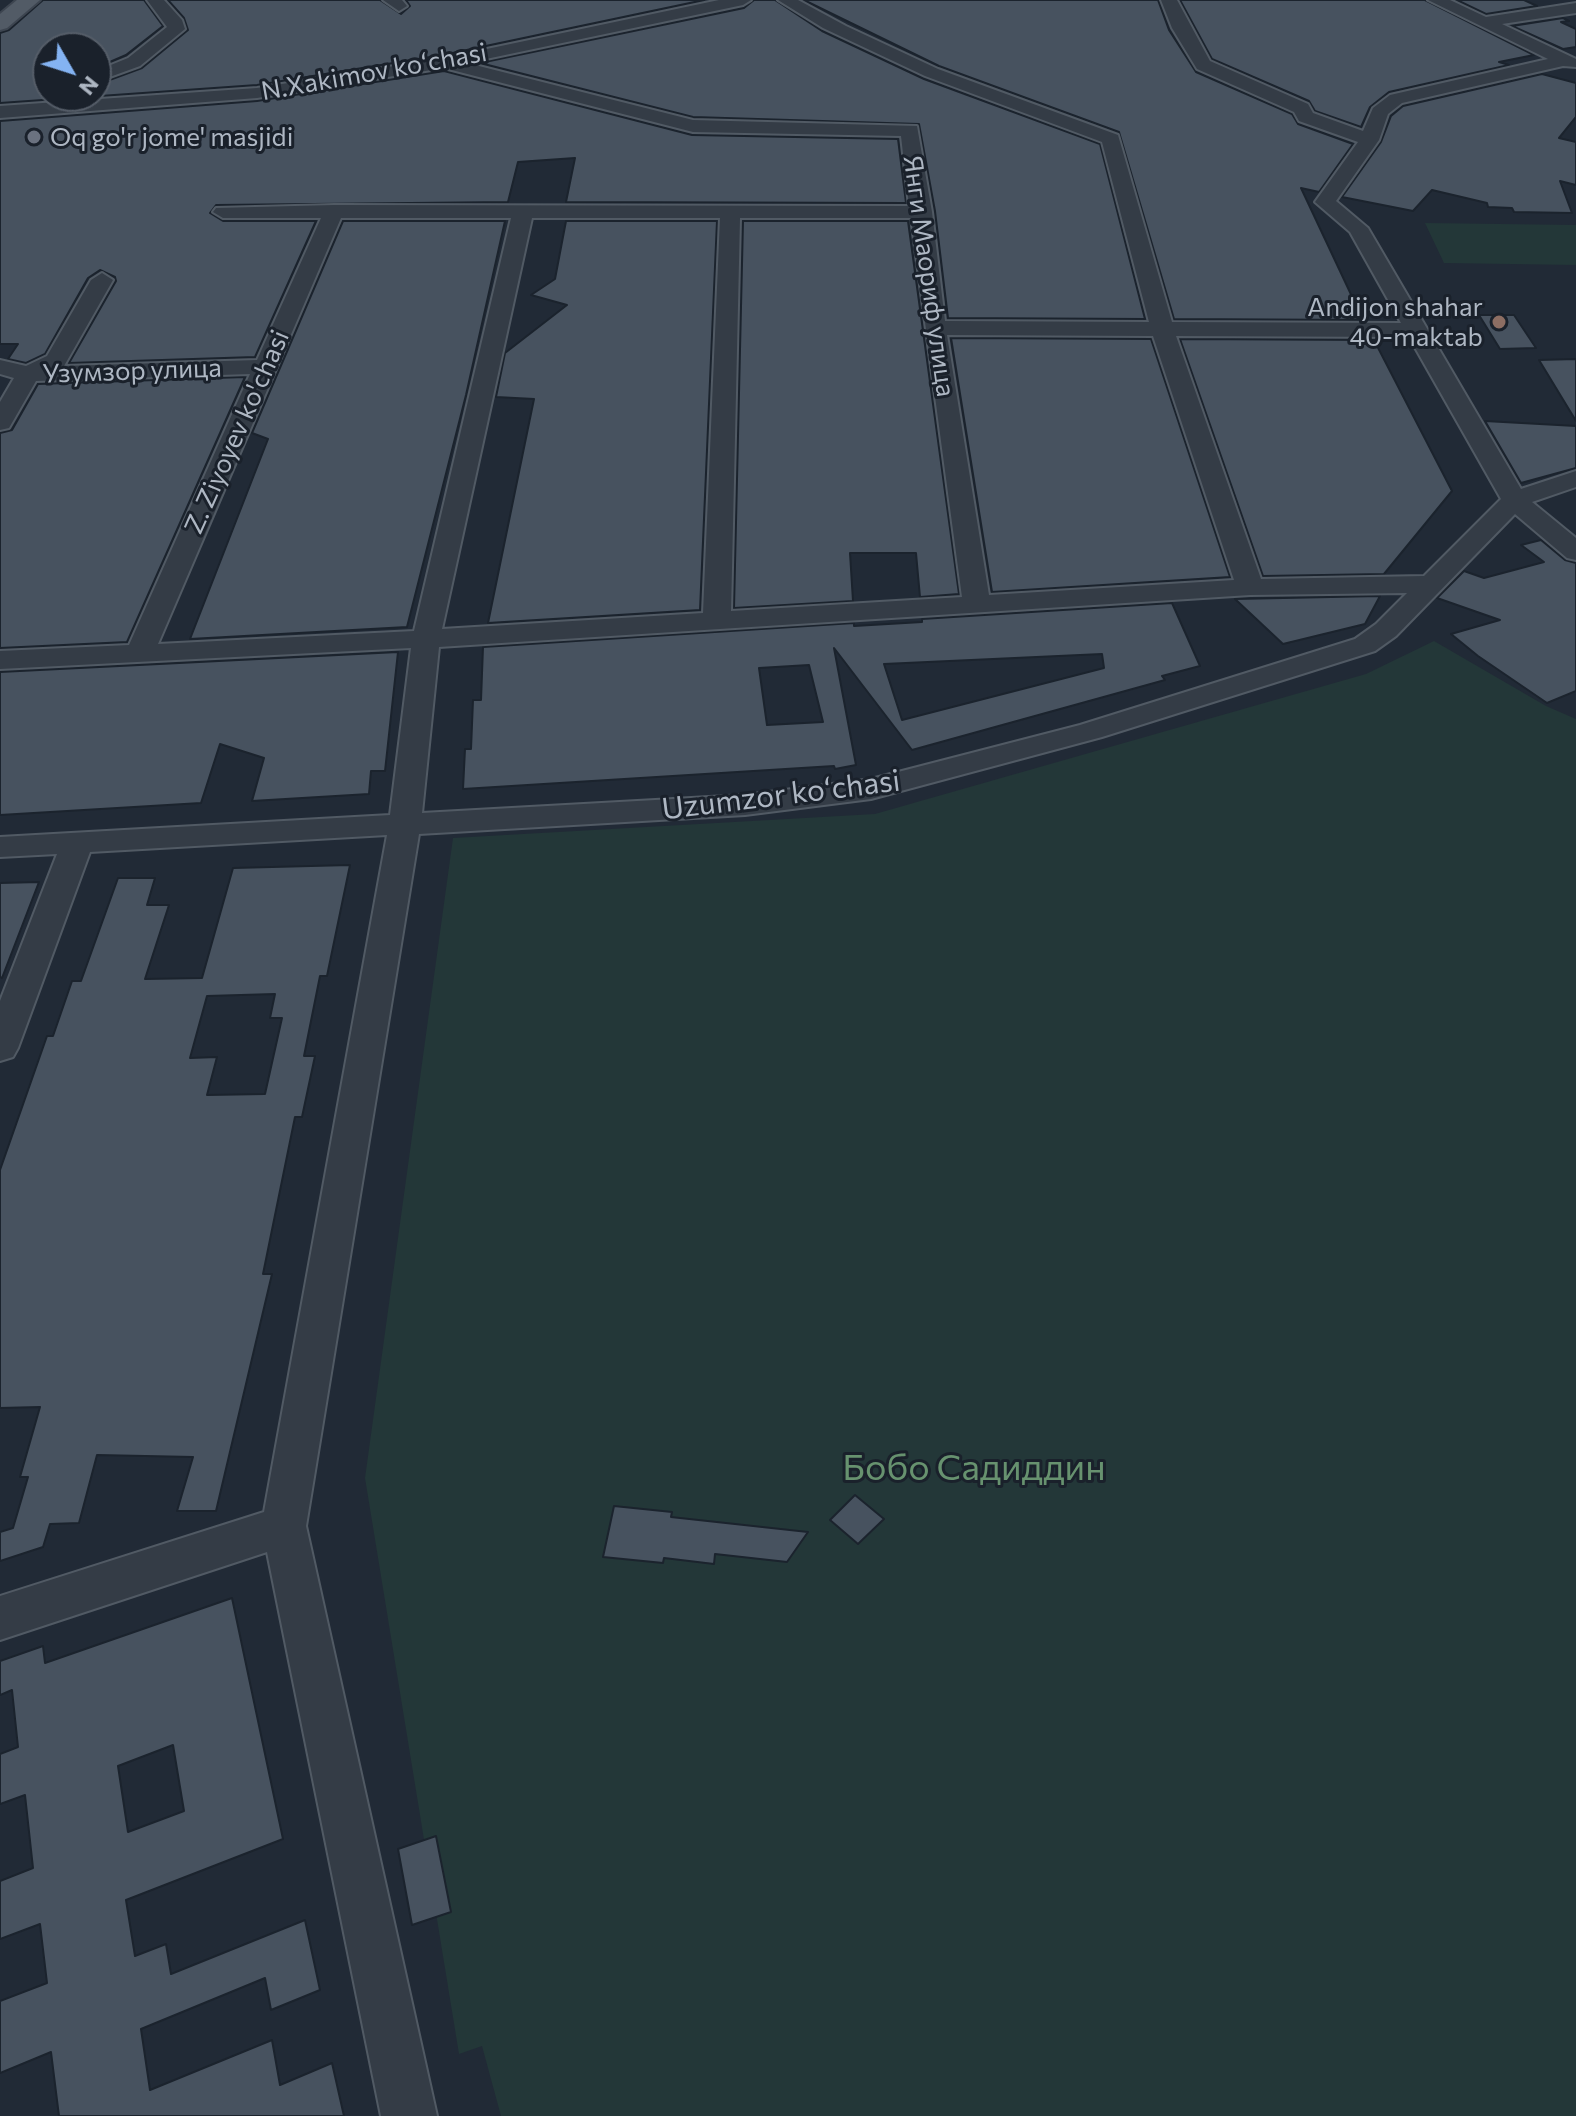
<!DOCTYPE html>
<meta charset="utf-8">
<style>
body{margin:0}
#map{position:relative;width:1576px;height:2116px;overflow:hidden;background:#212a36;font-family:Commissioner,sans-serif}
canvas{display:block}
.north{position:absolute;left:32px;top:32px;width:80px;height:80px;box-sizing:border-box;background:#1a212b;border:2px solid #555d68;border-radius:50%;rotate:129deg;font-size:22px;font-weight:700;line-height:32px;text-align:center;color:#aeb7c3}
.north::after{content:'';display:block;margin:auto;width:28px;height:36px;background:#84b3f2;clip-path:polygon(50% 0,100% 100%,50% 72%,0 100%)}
</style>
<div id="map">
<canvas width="1576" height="2116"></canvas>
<div class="north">N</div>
</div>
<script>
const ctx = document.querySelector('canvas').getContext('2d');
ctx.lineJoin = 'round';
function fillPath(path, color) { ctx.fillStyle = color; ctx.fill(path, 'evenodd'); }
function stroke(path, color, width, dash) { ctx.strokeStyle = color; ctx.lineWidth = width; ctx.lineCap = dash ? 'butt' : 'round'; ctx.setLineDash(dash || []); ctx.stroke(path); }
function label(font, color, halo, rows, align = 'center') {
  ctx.font = font + ' Commissioner,sans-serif'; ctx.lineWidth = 6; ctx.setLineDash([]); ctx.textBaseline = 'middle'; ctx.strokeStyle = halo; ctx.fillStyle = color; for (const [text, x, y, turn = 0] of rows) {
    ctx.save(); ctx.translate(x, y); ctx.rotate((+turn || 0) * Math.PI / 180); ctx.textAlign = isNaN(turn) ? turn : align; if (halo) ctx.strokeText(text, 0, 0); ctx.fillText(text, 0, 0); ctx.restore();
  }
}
const green = new Path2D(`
 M1425 223 1576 225V265L1444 263Z
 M1434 641 1546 706 1576 719V2116H501L482 2046 459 2054 365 1478 453 838 875 814 1366 674Z`);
const building = new Path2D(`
 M43 0H144L163 26 126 55 96 68V48H48V96H96V85L142 68 188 30 184 18 168 0H380L401 14 410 6 406 0H704L443 55 257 85 0 103V33L9 30Z
 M754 0H775L822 31 924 79 1100 144 1145 319 948 318 935 211 919 124 693 117 480 63 744 8Z
 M804 0H1158L1169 30 1196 72 1292 114 1298 124 1353 144 1319 192 1301 188 1363 320 1174 319 1119 132 939 66Z
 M1180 0H1425L1534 55 1499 62 1509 65 1389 92 1370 107 1361 127 1315 111 1309 101 1212 59Z
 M1457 0H1524L1537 6 1486 14Z
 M1563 18 1569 21 1561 22 1576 29V47L1563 49 1512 26Z
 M444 71 692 135 898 139 906 203 566 202 575 158 518 162 508 202 216 205 210 213 223 221H316L255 357 69 363 116 281 115 277 100 270 88 278 45 354 26 363 8 359 18 344H0V121L257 101Z
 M1542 74 1576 83V117L1559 138 1576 142V185L1560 181 1572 213 1514 212 1512 208 1488 207 1487 203 1432 190 1413 211 1342 197 1381 142 1391 116 1403 106Z
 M343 221H505L466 395 407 627 190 639 268 439 252 433Z
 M566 221H717L700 610 488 623 534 399 496 397 505 353 567 305 531 295 555 279Z
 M743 221H908L959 594 920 597 916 553H850L853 601 734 608Z
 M1479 315H1514L1536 348 1500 349Z
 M951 338 1151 339 1230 577 992 592Z
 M1180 339 1374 340 1452 491 1384 574 1263 576Z
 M1576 359V421L1539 360Z
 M245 377 127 642 0 648V433L12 430 38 384Z
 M1485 421 1576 426V468L1521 483Z
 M1541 540 1565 560 1576 563V691L1547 703 1478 656 1451 634 1500 620 1437 598 1464 571 1484 578 1544 562 1521 545Z
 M1380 596 1365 624 1283 644 1235 599Z
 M1172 603 1200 666 1162 676 1165 680 912 750 834 648 856 765 835 769 834 766 463 789 465 749H471L473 700H481L483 647 854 623V626L922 622V619ZM1102 654 1104 668 902 720 884 664ZM809 665 823 722 767 725 759 668Z
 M398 652 385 771H371L369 794 252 801 264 758 220 744 201 803 0 815V672Z
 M350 865 327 976H320L304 1056H315L302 1117H295L263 1274H272L216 1511H177L193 1457 97 1455 79 1523 50 1524 43 1547 0 1561V1532L13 1528 28 1477H20L40 1407 0 1408V1170L47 1036H53L72 981H81L118 878H155L147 905H169L145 979 202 978 233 868ZM275 994 270 1018H282L265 1094 207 1095 217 1057 190 1058 207 996Z
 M39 882 2 978 0 977V883Z
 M855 1495 884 1519 858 1544 830 1520Z
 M614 1506 672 1512 671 1517 808 1532 787 1562 715 1554 714 1564 664 1558 663 1563 603 1557Z
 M232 1598 283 1839 126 1900 135 1956 166 1944 171 1974 305 1920 320 1990 271 2010 265 1978 141 2029 150 2090 272 2040 280 2085 332 2063 344 2116H59L51 2052 0 2073V2001L47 1983 40 1924 0 1939V1881L33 1868 25 1795 0 1804V1754L18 1747 12 1690 0 1695V1661L43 1646 45 1663ZM173 1745 184 1811 128 1832 118 1766Z
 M436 1836 451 1912 412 1925 398 1849Z`);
const minor = new Path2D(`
 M147 0H164L182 20 185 29 140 66 96 82V71L128 58 167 27Z
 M383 0H402L407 6 399 11Z
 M719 0H751L743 5 467 63 693 120 917 126 932 212 945 321 1149 322 1102 142 925 76 823 28 778 0H798L846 26 938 69 1118 135 1172 322 1401 323 1350 232 1315 202 1358 142 1299 121 1294 112 1197 69 1172 28 1161 0H1177L1210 61 1308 104 1313 113 1363 131 1373 108 1390 95 1548 59 1428 0H1450L1486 17 1576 3V13L1502 24 1576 59V67L1563 66 1402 103 1388 114 1379 140 1336 201 1368 228 1521 489 1576 471V487L1532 502 1576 538V560L1567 558 1515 514 1396 636 1375 651 1102 737 871 799 745 815 419 834 306 1526 437 2116H381L267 1552 0 1640V1596L264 1512 387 835 90 852 18 1048 13 1057 0 1061V1001L57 854 0 857V837L390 815 411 648 0 669V651L129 645 250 374 36 381 9 428 0 430V402L14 378 0 374V360L26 366 47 356 91 280 102 273 113 280 64 366 257 360 321 218H223L213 212 216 208 334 205 909 206 901 136 693 132 444 68 257 98 0 118V106L257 88 444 58ZM341 218H511L414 631 158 644ZM532 218H720L703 613 442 629ZM740 218H911L962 597 731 611ZM947 335 1153 336 1234 580 989 595ZM1176 336 1409 337 1501 499 1424 576 1261 579ZM1407 593 1376 624 1355 639 1080 725 871 779 745 795 422 813 439 647 1250 595Z`);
const major = new Path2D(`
 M17 0H40L7 28 0 30V14Z`);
const markers = [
 [34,137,8,"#6b7280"],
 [1499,322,8,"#8d6e63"]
];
const farStreetnames = [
 ["N.Xakimov koʻchasi",374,72,-10],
 ["Янги Маориф улица",929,276,82],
 ["Узумзор улица",132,371,-2],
 ["Z. Ziyoyev ko'chasi",237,432,-66]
];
const farPoinames = [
 ["Oq go'r jome' masjidi",50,137],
 ["Andijon shahar",1483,307,"right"],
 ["40-maktab",1483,337,"right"]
];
const streetNames = [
 ["Uzumzor koʻchasi",781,795,-7]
];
const nearParknames = [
 ["Бобо Садиддин",974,1468]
];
fillPath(green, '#233738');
fillPath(building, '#47525f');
stroke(building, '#1b232d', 2);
stroke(minor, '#515a64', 4);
stroke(major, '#3d4550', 4);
fillPath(minor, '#343c46');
fillPath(major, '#525b66');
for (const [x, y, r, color] of markers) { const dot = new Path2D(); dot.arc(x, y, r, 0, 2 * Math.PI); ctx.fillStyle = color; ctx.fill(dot); stroke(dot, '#1a212b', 3); }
label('26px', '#aeb7c3', '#1a212b', farStreetnames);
label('26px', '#aeb7c3', '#1a212b', farPoinames, 'left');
label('30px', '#aeb7c3', '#1a212b', streetNames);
label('36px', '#67926f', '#1a212b', nearParknames);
</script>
